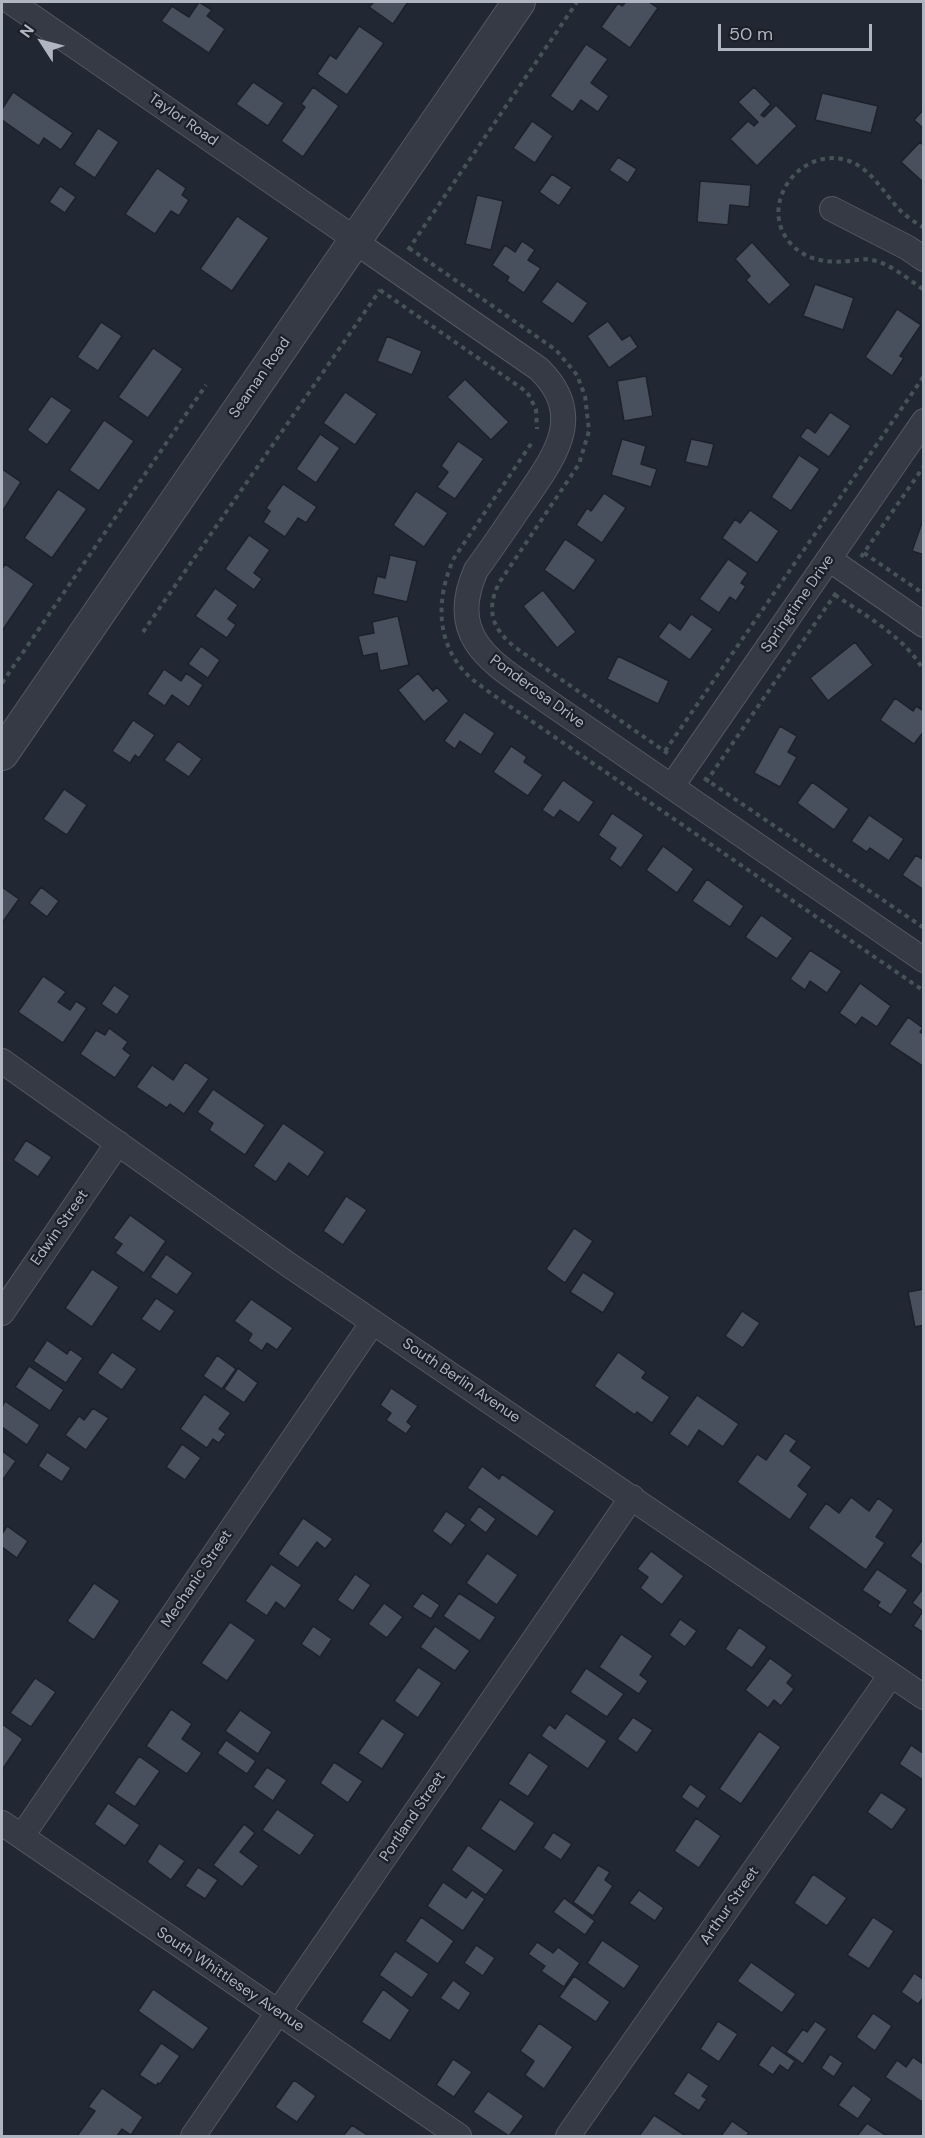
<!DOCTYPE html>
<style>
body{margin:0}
#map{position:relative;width:925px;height:2138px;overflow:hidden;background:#222833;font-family:"DM Sans",sans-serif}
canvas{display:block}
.frame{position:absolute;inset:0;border:3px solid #afb5c1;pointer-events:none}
.north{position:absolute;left:12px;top:12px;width:60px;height:60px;-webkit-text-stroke:4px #1a1f28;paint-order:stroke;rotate:306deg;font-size:16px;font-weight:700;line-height:24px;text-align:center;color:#afb5c1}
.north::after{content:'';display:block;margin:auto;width:21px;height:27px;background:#afb5c1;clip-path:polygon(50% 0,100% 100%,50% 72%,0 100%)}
.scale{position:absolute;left:718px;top:24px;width:154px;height:27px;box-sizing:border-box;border:3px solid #afb5c1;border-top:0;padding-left:8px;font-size:18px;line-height:21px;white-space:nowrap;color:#afb5c1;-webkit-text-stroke:4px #1a1f28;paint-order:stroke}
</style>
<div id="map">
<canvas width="925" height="2138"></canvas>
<div class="frame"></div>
<div class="north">N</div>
<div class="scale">50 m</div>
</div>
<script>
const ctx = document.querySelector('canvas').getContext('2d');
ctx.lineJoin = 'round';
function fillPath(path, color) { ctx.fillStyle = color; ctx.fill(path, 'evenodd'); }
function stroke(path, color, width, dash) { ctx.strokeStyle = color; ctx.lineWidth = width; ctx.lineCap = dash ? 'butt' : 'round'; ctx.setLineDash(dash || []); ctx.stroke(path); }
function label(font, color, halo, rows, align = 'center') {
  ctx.font = font + ' "DM Sans",sans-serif'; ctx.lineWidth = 4.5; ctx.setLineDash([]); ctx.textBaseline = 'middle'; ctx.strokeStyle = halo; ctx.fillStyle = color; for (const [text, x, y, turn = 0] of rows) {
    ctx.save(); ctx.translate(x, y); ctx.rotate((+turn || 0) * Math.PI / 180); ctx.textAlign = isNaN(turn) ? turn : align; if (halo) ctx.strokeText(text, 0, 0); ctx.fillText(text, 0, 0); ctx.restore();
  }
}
const building = new Path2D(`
 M199 2 212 10 207 16 225 29 209 53 161 21 172 6 189 17Z
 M374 2H408L393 24 369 7Z
 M626 2H649L658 8 630 48 601 27 618 3 622 6Z
 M359 26 384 43 347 95 317 74 330 55 336 59Z
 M586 44 608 59 591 83 609 96 598 112 581 100 573 112 550 96Z
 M253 82 284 103 268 126 236 104Z
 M313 87 339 106 303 157 281 141 305 107 301 104Z
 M754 87 771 104 761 115 764 117 776 105 797 126 757 166 730 139 748 121 754 126 758 122 738 102Z
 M13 92 73 133 61 150 44 138 39 146 2 120V109Z
 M822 93 878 106 871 133 815 120Z
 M924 109V129L914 120Z
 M532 121 553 136 535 163 513 148Z
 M98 128 119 142 95 178 74 164Z
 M920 142 924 146V183L901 162Z
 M618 157 637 169 628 183 609 170Z
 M157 168 186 188 182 195 189 200 179 216 171 211 155 234 125 214Z
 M552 174 572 187 559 206 539 192Z
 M700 181 751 185 749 207 730 205 728 225 697 222Z
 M60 186 76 197 65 213 49 202Z
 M477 195 503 201 491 250 465 244Z
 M237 216 269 238 232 291 200 269Z
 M522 241 535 250 528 260 541 268 524 293 507 281 509 277 492 265 505 245 515 252Z
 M752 242 791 285 769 305 746 280 750 276 735 259Z
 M557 281 588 303 573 324 541 302Z
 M815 284 854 298 843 330 803 316Z
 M897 309 921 325 900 356 904 358 892 376 865 357Z
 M608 321 622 340 630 335 638 347 609 368 587 336Z
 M101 322 122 336 98 371 77 357Z
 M387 336 422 351 412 375 377 361Z
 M153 348 183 369 148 418 118 397Z
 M646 376 653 416 624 421 617 381Z
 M465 379 509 422 491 440 447 397Z
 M345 392 377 414 355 445 323 423Z
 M51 396 72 410 47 445 27 430Z
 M830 412 851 426 829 457 800 437 807 427 815 433Z
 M104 420 134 441 99 491 69 470Z
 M320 434 340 448 316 483 296 469Z
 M622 439 646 446 641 464 657 469 651 487 611 475Z
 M691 439 714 444 708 467 685 462Z
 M458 441 484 459 455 499 437 487 448 472 441 466Z
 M799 455 820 469 791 511 771 497Z
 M2 469 21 482 2 512Z
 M283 484 317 507 306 523 298 518 285 537 263 522 270 511 266 508Z
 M58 489 87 509 52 558 24 538Z
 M416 491 448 513 424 547 393 525Z
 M604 493 626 508 602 543 576 525 587 508 591 511Z
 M750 510 779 531 757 563 722 538 735 519 740 523Z
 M924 517V555L912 551Z
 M249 535 270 550 254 573 262 579 254 590 225 569Z
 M565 539 596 560 574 591 544 570Z
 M390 555 417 561 407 602 373 594 377 576 385 578Z
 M728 559 748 573 741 583 746 586 736 601 730 597 719 613 699 599Z
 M5 564 34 584 2 631V569Z
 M215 588 238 605 228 619 236 625 227 638 195 616Z
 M543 590 576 632 557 648 523 606Z
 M691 614 713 629 690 660 658 637 669 622 680 630Z
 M398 616 409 665 380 671 377 653 363 656 358 636 374 633 372 622Z
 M855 642 873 665 828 701 810 678Z
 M201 646 220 660 208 678 188 664Z
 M618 656 669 681 658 704 607 679Z
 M164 669 181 681 186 673 203 685 189 707 172 695 165 706 147 694Z
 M418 673 433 691 437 687 449 701 424 722 398 690Z
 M895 698 913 711 916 706 924 711V731L914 744 880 720Z
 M464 712 495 733 481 755 460 741 455 749 444 741Z
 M133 720 155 735 139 758 135 755 130 763 112 751Z
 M780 726 797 736 788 752 797 757 780 787 754 773Z
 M178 741 202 759 189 777 164 760Z
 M511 746 527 757 524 762 543 775 528 796 493 772Z
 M563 780 594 802 579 823 560 810 554 818 542 810Z
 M812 782 849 809 834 830 797 803Z
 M64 789 87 805 67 835 43 819Z
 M612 813 644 835 621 868 609 859 616 848 598 835Z
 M869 815 904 839 889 861 870 848 867 852 851 841Z
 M663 846 694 869 677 893 646 870Z
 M916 855 924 860V890L902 875Z
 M707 879 744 906 730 927 692 901Z
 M2 887 19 899 2 923Z
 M41 887 59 901 47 917 29 903Z
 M761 915 793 938 777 959 745 937Z
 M810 950 842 971 827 993 810 981 805 990 790 979Z
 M43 976 66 992 58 1002 70 1010 76 1001 87 1008 63 1043 18 1012Z
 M860 983 891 1006 877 1027 862 1017 856 1025 839 1013Z
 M114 985 130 996 117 1015 101 1004Z
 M908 1017 923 1028 920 1032 924 1035V1067L889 1044Z
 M109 1028 128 1042 123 1049 131 1055 115 1078 80 1054 96 1030 105 1035Z
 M185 1062 209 1079 184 1114 170 1104 167 1108 136 1087 152 1065 173 1080Z
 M213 1089 265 1125 245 1155 209 1130 213 1123 197 1112Z
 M283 1123 325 1152 308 1177 289 1163 276 1182 253 1166Z
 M26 1140 52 1157 38 1177 13 1160Z
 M346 1196 367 1210 343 1245 323 1231Z
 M130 1215 166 1241 144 1273 115 1253 122 1244 113 1238Z
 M574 1228 593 1241 565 1283 546 1269Z
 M166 1254 193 1273 177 1295 150 1277Z
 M92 1269 119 1287 92 1327 65 1308Z
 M583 1272 615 1293 603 1313 570 1292Z
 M924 1289V1325L915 1327 908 1292Z
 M156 1298 175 1311 160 1332 141 1319Z
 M251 1299 293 1328 277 1350 267 1343 262 1351 248 1341 252 1334 234 1321Z
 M742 1311 760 1323 743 1348 725 1336Z
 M47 1340 67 1354 70 1349 83 1358 66 1383 33 1361Z
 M112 1352 137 1369 122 1390 97 1373Z
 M618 1352 646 1372 642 1378 670 1397 652 1423 637 1412 635 1415 594 1386Z
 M217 1355 236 1369 222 1389 203 1376Z
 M29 1366 64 1390 50 1411 15 1387Z
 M238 1368 258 1383 244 1403 224 1389Z
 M391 1388 418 1406 407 1422 412 1426 406 1434 386 1420 391 1413 380 1405Z
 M204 1394 231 1413 219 1429 226 1434 219 1443 213 1439 207 1448 180 1429Z
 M697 1395 739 1424 723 1447 699 1430 688 1447 669 1434Z
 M5 1401 40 1425 27 1445 2 1427V1407Z
 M93 1408 109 1418 86 1450 65 1435 79 1416 84 1420Z
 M785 1433 797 1441 790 1451 812 1467 798 1486 808 1494 790 1520 737 1482 757 1454 766 1460Z
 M182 1444 201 1458 185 1480 166 1467Z
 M2 1451 16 1461 2 1481Z
 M47 1452 71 1468 62 1482 38 1466Z
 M482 1466 499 1479 502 1474 555 1511 537 1537 467 1488Z
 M851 1497 869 1511 878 1498 894 1510 876 1537 885 1543 866 1570 808 1528 826 1503 839 1513Z
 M479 1506 496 1519 486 1533 469 1520Z
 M446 1511 466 1525 451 1545 432 1531Z
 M303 1518 333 1539 325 1549 317 1542 298 1568 278 1554Z
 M7 1526 28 1541 17 1558 2 1547V1534Z
 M924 1538V1566L910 1556Z
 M651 1551 684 1576 662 1605 640 1588 648 1577 637 1569Z
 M487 1553 518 1575 497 1605 466 1583Z
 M271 1564 302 1585 285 1609 276 1602 267 1616 245 1601Z
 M877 1569 908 1590 891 1615 877 1606 880 1602 862 1590Z
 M355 1574 371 1585 353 1611 337 1600Z
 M94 1583 120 1601 94 1640 67 1621Z
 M924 1587V1633L913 1626 923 1611 912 1603Z
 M422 1593 440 1605 431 1619 412 1607Z
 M459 1593 496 1617 480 1641 443 1616Z
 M384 1603 403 1617 387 1638 368 1624Z
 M680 1619 697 1631 685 1647 669 1635Z
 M230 1622 256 1640 227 1681 201 1663Z
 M313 1626 332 1639 320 1657 301 1644Z
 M435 1626 470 1651 455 1671 420 1647Z
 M739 1627 767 1647 752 1668 725 1649Z
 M621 1634 653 1656 640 1675 648 1681 639 1694 599 1667Z
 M770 1658 793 1675 787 1683 794 1689 781 1706 774 1700 768 1708 745 1690Z
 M418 1667 442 1683 418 1718 394 1701Z
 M586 1668 624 1694 607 1717 570 1692Z
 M35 1678 56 1692 31 1727 10 1713Z
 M171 1709 192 1724 182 1739 202 1753 187 1774 146 1746Z
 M240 1710 272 1732 258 1754 225 1731Z
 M566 1713 607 1741 588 1769 541 1736 549 1724 555 1729Z
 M633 1717 653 1730 637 1753 617 1739Z
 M382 1718 405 1734 382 1769 358 1753Z
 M2 1724 23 1739 2 1770Z
 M759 1731 781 1747 741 1804 719 1789Z
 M226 1740 256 1761 247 1774 217 1753Z
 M911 1745 924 1754 923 1780 899 1764Z
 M529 1752 549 1766 528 1797 508 1784Z
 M139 1756 160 1771 135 1807 114 1793Z
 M334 1762 363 1781 348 1803 320 1783Z
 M267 1767 287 1780 273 1801 253 1787Z
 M690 1784 707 1796 698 1809 681 1797Z
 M881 1792 907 1809 892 1830 867 1812Z
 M500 1799 535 1823 515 1852 480 1829Z
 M108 1803 140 1825 125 1846 94 1824Z
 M277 1809 315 1835 300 1856 262 1830Z
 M696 1818 721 1836 699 1868 674 1851Z
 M244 1824 255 1833 240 1852 259 1866 242 1887 213 1865Z
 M553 1832 572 1844 561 1860 543 1848Z
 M159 1843 185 1861 171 1880 147 1862Z
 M468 1845 504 1870 486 1895 451 1870Z
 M598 1865 610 1872 605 1880 613 1886 593 1916 573 1902Z
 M198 1867 218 1880 205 1899 185 1886Z
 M813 1874 847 1898 827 1926 794 1903Z
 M443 1882 466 1898 472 1890 485 1899 463 1931 427 1906Z
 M639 1890 664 1908 655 1921 629 1903Z
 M564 1898 595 1921 585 1935 553 1912Z
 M421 1917 454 1941 438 1964 405 1941Z
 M873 1917 894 1931 869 1969 847 1955Z
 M602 1940 640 1966 624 1989 587 1963Z
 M537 1942 553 1953 558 1947 580 1963 564 1987 541 1971 545 1966 528 1954Z
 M476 1945 495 1958 483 1976 464 1963Z
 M395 1951 429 1974 412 1998 379 1975Z
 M751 1962 796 1994 782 2013 737 1981Z
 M914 1973 924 1980V1997L918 2004 901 1992Z
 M574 1976 610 2002 596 2022 559 1997Z
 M453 1980 471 1993 459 2011 440 1998Z
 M153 1989 209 2028 193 2050 138 2011Z
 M383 1989 410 2010 390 2041 361 2022Z
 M873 2013 892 2026 875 2051 856 2037Z
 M718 2021 738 2034 719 2062 700 2049Z
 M815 2021 827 2029 803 2064 786 2052 803 2029 807 2032Z
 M539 2023 573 2047 544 2089 525 2075 534 2061 520 2051Z
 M161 2043 180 2056 160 2084 158 2083 156 2086 139 2075Z
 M772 2045 795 2061 788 2071 780 2065 773 2075 758 2065Z
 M830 2054 843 2063 834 2077 821 2068Z
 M913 2057 924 2065V2103L885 2077 897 2060 906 2067Z
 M453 2059 472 2072 454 2097 436 2085Z
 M688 2072 709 2086 702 2096 707 2099 699 2111 673 2094Z
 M294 2080 316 2096 297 2122 275 2107Z
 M853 2085 872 2099 858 2119 838 2105Z
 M102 2088 143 2117 131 2135 122 2129 117 2136H77L95 2111 88 2107Z
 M488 2091 524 2116 509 2136 473 2112Z
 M654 2115 686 2136H639Z
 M732 2121 749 2133 746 2136H721Z
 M867 2123 887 2136H857Z
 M352 2125 369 2136H343Z`);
const path = new Path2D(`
 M924 228C915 222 905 216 898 208 884 193 870 168 849 161 800 144 756 206 791 244 807 261 828 263 850 261 858 260 865 258 872 260 891 264 908 279 924 290
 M409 248 556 350 577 375 585 396 589 431 579 464 499 583C485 611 493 630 516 648L670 755
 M408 250 577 2
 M380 290 527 392 536 409 537 429
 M531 444 454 558C435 600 435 647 473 680 491 694 511 707 530 720L924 991
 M864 553 924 594
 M861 557 924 466
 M835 595C866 616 905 637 924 671
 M143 632 380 290
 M2 683 206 385
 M665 751 924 376
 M704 778 924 928
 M706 782 838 590`);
const minor = new Path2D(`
 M11 2 355 239
 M832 209 908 248 924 259
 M354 241 539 369C587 416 554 457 524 501 508 524 493 547 476 570 445 640 495 664 544 699L924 960
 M829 559 924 625
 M672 786 924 421
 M2 1061 289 1265 924 1697
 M2 1313 118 1143
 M2 1823 459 2136
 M22 1836 373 1322
 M193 2136 632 1497
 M568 2136 891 1675`);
const tertiary = new Path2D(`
 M2 754 519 2`);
const streetNames = [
 ["Taylor Road",183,120,35],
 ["Seaman Road",260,378,-55],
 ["Springtime Drive",798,604,-55],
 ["Ponderosa Drive",537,692,36],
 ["Edwin Street",60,1228,-55],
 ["South Berlin Avenue",461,1381,34],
 ["Mechanic Street",197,1579,-56],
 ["Portland Street",413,1817,-56],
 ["Arthur Street",730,1906,-55],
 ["South Whittlesey Avenue",230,1980,34]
];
fillPath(building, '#484f5d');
stroke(building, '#1c212b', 1.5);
stroke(minor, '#525862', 26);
stroke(tertiary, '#525862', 34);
stroke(path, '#455356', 4, [4.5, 4.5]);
stroke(minor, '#353a44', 24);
stroke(tertiary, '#353a44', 32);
label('15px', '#afb5c1', '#1a1f28', streetNames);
</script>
